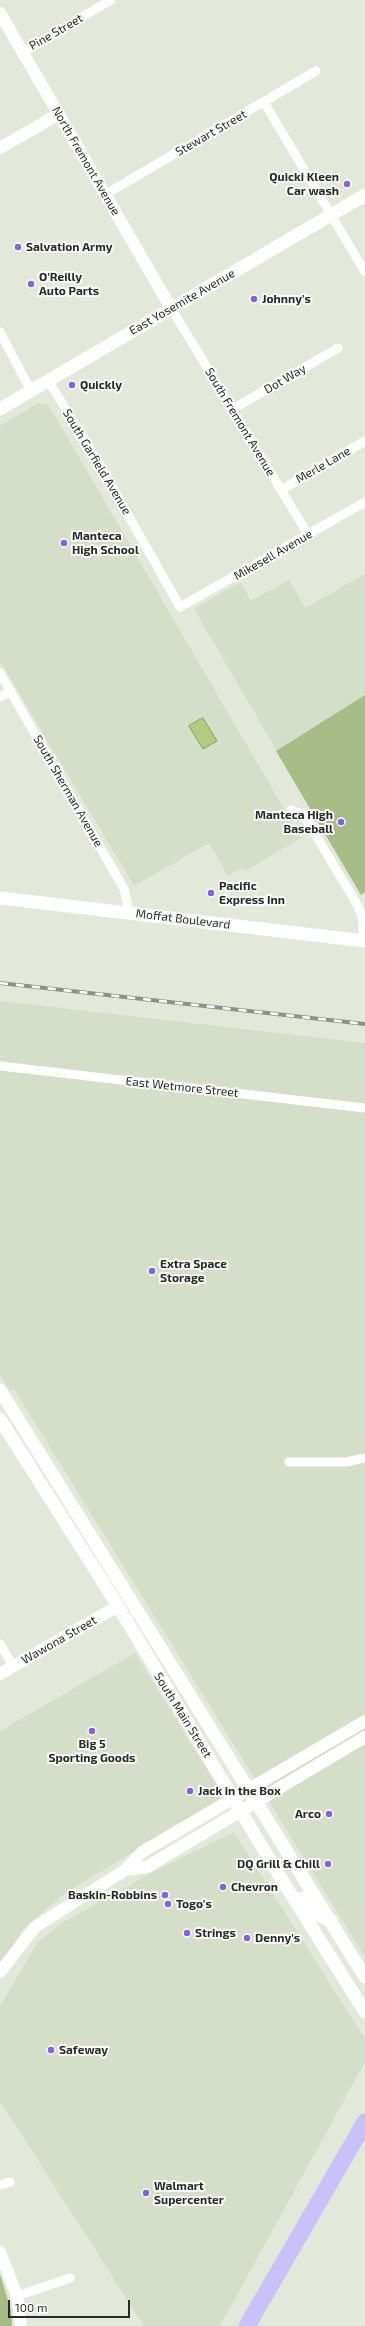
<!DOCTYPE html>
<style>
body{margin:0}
#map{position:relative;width:365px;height:2326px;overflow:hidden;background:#e3e9da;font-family:"Exo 2",sans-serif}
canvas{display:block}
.scale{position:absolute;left:8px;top:2300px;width:122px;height:18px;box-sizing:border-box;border:2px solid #292b26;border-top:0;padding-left:5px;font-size:12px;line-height:14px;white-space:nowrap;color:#292b26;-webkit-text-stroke:3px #fff;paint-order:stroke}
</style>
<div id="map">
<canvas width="365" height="2326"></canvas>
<div class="scale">100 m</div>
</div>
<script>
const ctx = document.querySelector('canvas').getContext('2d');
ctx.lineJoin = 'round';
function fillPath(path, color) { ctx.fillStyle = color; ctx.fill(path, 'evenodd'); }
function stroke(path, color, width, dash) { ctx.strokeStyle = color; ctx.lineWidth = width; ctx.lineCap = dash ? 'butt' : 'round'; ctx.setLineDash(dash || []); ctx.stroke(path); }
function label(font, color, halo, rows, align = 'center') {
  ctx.font = font + ' "Exo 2",sans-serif'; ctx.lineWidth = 4; ctx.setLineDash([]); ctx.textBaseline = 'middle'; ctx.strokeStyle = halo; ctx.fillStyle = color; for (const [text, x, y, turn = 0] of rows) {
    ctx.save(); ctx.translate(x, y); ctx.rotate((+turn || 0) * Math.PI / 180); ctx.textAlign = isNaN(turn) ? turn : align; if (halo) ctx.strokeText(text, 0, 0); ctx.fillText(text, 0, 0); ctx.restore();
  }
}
const built = new Path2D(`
 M38 403 48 404 301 838 245 871 242 868 228 876 209 843 134 886 0 661V426Z
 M365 574V892L361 895 194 609 240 582 251 601 289 580 305 608Z
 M0 1001 365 1043V1957L14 1389 10 1391 0 1375Z
 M135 1653 224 1797 64 1894 22 1930 0 1969V1731Z
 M234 1832 365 2039V2062L220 2326H144L0 2101V2006L38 1942 62 1923 151 1873Z`);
const green = new Path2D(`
 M365 695V892L361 895 276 751Z
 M0 2274 11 2310 12 2326H0Z`);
const water = new Path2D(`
 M203 718 217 741 203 749 189 726Z`);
const minor = new Path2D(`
 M23 52 111 0
 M264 102 365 272
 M106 194 316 71
 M171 308 309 536
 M0 332 31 391
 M48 380 97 460 180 607 365 502
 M233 409 338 348
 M281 490 365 441
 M0 673 124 889 129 913
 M0 697 11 691
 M291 810 303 814 358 906 363 920V940
 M0 1066 365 1108
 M289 1462H346L365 1458
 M0 1644 14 1667
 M0 2185 10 2182
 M17 2296 70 2278`);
const tertiary = new Path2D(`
 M0 13 171 308
 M0 148 59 114
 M0 1674 118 1606
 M125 1870 147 1867 365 1737
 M0 1972 35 1927 125 1870 142 1852 365 1721
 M0 2252 17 2296 21 2326`);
const secondary = new Path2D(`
 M0 409 365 195
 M0 898 365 941
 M0 1390 365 1977
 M0 1419 118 1606 279 1875 365 2012
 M303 1898C311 1910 317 1917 331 1920`);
const motorway = new Path2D(`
 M247 2326 365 2122`);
const rail = new Path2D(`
 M0 983 365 1024`);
const markers = [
 [347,184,4,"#8463de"],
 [18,247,4,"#8463de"],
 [31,284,4,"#8463de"],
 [254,299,4,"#8463de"],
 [72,385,4,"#8463de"],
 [64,543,4,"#8463de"],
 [341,822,4,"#8463de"],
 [211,893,4,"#8463de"],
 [152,1271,4,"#8463de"],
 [92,1731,4,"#8463de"],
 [190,1791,4,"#8463de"],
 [329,1814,4,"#8463de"],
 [328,1864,4,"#8463de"],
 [223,1887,4,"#8463de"],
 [165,1895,4,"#8463de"],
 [168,1904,4,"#8463de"],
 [187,1933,4,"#8463de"],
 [247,1938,4,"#8463de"],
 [51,2050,4,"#8463de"],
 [146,2193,4,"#8463de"]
];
const streetNames = [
 ["Pine Street",56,32,-30],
 ["Stewart Street",211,133,-30],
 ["North Fremont Avenue",86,161,60],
 ["East Yosemite Avenue",182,302,-30],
 ["Dot Way",285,379,-30],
 ["South Fremont Avenue",240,422,59],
 ["South Garfield Avenue",97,462,59],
 ["Merle Lane",323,465,-30],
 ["Mikesell Avenue",273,555,-30],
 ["South Sherman Avenue",68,791,60],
 ["Moffat Boulevard",183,919,7],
 ["East Wetmore Street",182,1087,6],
 ["Wawona Street",59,1640,-30],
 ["South Main Street",183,1715,58]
];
const poiNames = [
 ["Quicki Kleen",339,177,"right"],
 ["Car wash",339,191,"right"],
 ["Salvation Army",26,247],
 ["O'Reilly",39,277],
 ["Auto Parts",39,291],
 ["Johnny's",262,299],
 ["Quickly",80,385],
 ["Manteca",72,536],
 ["High School",72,550],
 ["Manteca High",333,815,"right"],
 ["Baseball",333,829,"right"],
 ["Pacific",219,886],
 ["Express Inn",219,900],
 ["Extra Space",160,1264],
 ["Storage",160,1278],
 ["Big 5",92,1744,"center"],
 ["Sporting Goods",92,1758,"center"],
 ["Jack in the Box",198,1791],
 ["Arco",321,1814,"right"],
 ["DQ Grill & Chill",320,1864,"right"],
 ["Chevron",231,1887],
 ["Baskin-Robbins",157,1895,"right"],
 ["Togo's",176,1904],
 ["Strings",195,1933],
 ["Denny's",255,1938],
 ["Safeway",59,2050],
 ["Walmart",154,2186],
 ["Supercenter",154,2200]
];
fillPath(built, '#d5dec8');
fillPath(green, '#a8bc88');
fillPath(water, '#b1cb81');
stroke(water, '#889b66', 1);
stroke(minor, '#fff', 9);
stroke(tertiary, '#fff', 12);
stroke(secondary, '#fff', 13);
stroke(motorway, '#cbc1f9', 17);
stroke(rail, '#8d9187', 4);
stroke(rail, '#fff', 2.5, [8]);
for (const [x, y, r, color] of markers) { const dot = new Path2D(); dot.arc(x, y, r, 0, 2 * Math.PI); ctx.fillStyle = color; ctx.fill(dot); stroke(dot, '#fff', 1.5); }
label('12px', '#292b26', '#fff', streetNames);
label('bold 12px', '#292b26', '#fff', poiNames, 'left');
</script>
